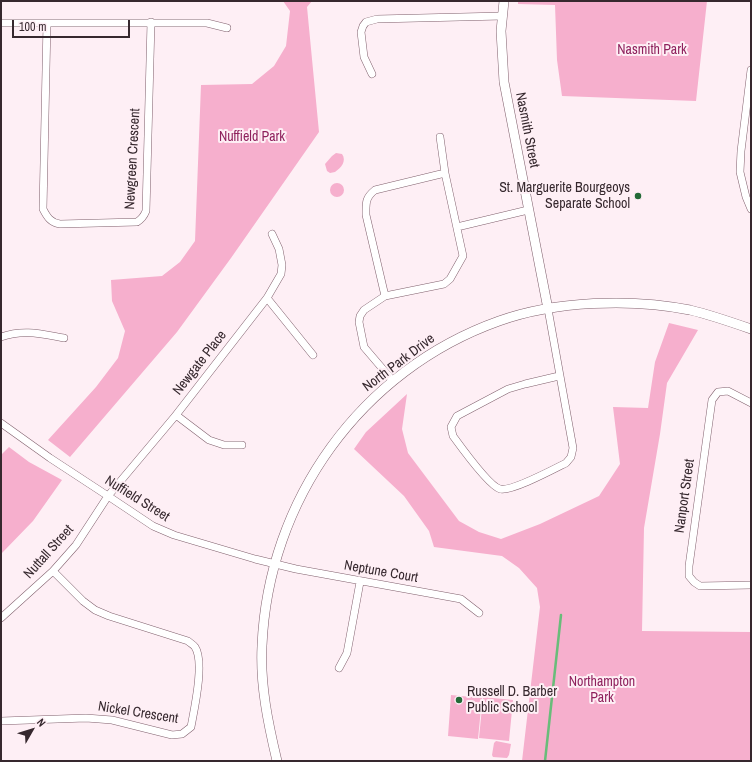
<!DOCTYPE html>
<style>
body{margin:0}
#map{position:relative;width:752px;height:762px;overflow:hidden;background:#feeff5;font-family:"Archivo Narrow",sans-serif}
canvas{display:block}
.frame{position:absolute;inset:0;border:2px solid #36282e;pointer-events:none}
.north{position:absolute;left:12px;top:710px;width:40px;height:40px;-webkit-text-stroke:3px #feeff5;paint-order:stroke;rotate:51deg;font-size:11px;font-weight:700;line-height:16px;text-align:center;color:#36282e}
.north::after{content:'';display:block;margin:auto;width:14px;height:18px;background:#36282e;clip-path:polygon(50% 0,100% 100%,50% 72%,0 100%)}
.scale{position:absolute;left:12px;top:20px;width:118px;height:18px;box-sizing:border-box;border:2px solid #36282e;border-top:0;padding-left:5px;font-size:12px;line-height:14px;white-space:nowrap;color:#36282e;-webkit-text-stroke:3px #feeff5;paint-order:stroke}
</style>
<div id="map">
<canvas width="752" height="762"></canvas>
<div class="frame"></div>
<div class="north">N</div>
<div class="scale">100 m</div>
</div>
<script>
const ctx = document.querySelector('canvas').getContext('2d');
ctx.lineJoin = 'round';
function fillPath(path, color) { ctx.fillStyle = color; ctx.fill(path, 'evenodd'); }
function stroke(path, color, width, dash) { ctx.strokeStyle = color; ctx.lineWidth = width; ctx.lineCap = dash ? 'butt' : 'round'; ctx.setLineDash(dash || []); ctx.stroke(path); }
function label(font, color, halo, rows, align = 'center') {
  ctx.font = font + ' "Archivo Narrow",sans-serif'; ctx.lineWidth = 4; ctx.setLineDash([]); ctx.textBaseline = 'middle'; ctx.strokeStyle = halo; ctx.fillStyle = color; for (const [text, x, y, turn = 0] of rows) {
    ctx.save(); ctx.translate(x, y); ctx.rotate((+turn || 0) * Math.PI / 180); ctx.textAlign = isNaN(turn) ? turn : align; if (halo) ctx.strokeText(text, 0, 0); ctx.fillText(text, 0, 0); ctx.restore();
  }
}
const green = new Path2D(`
 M283 1H312L307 7 319 132 231 258 177 332 70 457 48 440 96 387 118 358 125 331 112 301 111 280 162 276 180 262 195 241 201 85 252 84 274 66 286 46 290 11Z
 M518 1H707L696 101 562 96 557 60 555 5 518 4Z
 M336 153 342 154C347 161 341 168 335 172L330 173 327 171 325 164 332 156Z
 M330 190a7 7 0 1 1 14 0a7 7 0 1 1-14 0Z
 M669 323 698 330 667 383 660 434 644 528 642 631 751 632V761H522L540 607 537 588 519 568 502 556 434 547 429 531 404 496 354 449 366 432 407 394 402 429 408 453 459 521 479 532 501 539 540 524 599 496 620 464 613 407 648 408 655 362Z
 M9 447 29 462 62 480 33 521 1 554V455Z
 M451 695 482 698 478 739 448 736Z
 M483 697 513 700 509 741 479 738Z
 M496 741 511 744 509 755 507 758 493 757 492 755 494 743Z`);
const stream = new Path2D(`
 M545 761 561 615`);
const street = new Path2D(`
 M1 23H207L227 28
 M47 23 43 209C47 217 51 223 60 224L137 222C142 219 144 216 146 211L151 22
 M751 70 741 151 740 172 746 197 751 209
 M372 74 364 57 361 32 363 26 366 22 377 19 502 16
 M457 227 528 210
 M385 296 366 215C366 203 365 198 375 190L445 173
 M267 298 313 355
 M548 309 573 448 571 457 566 463C554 469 511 492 500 489 489 486 461 447 453 436L451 427 457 416 508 389 525 384 559 376
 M1 337C24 329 41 334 64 338
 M393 381 364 347 359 322 360 316 364 310 385 296 444 284 450 279 463 256 445 173 440 137
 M751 403 728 391 718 392 712 400 689 566V576L694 582 700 586 751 585
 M176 415 209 440 224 445H242
 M1 423 50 458 108 496 153 526 174 535 255 559 296 569 461 599 479 613
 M1 618 53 571 76 545 108 496 176 415 267 298 281 274 282 265 279 249 272 234
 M339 668 347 653 360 582
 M1 721 86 718 112 720 172 735 182 734 191 727C194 710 205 662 195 647 194 645 190 643 188 641L109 616 95 610 83 601 53 571`);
const secondary = new Path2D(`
 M504 1 501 31 504 82 548 309
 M277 761C268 723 260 685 262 646 268 500 361 370 499 321 555 301 631 298 690 310 711 315 731 322 751 329`);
const markers = [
 [638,196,4,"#236a37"],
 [459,700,4,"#236a37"]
];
const parkNames = [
 ["Nasmith Park",652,50],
 ["Nuffield Park",252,137],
 ["Northampton",602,682],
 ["Park",602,698]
];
const streetNames = [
 ["Nasmith Street",527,130,79],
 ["Newgreen Crescent",133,159,-87],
 ["Newgate Place",200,363,-52],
 ["North Park Drive",399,363,-37],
 ["Nanport Street",685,496,-82],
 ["Nuffield Street",137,499,32],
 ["Nuttall Street",49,552,-48],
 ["Neptune Court",381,572,10],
 ["Nickel Crescent",138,713,9]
];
const poiNames = [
 ["St. Marguerite Bourgeoys",630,188],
 ["Separate School",630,204],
 ["Russell D. Barber",467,692,"left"],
 ["Public School",467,708,"left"]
];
fillPath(green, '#f6afcd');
stroke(stream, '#69bc7a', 2.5);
stroke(street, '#80606d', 8);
stroke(secondary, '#80606d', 10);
stroke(street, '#fff', 7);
stroke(secondary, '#fff', 9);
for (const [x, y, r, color] of markers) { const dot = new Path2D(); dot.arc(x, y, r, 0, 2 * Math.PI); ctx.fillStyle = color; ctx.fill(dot); stroke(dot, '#feeff5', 1.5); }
label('14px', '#8f215d', '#feeff5', parkNames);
label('14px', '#36282e', '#feeff5', streetNames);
label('14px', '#36282e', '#feeff5', poiNames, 'right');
</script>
